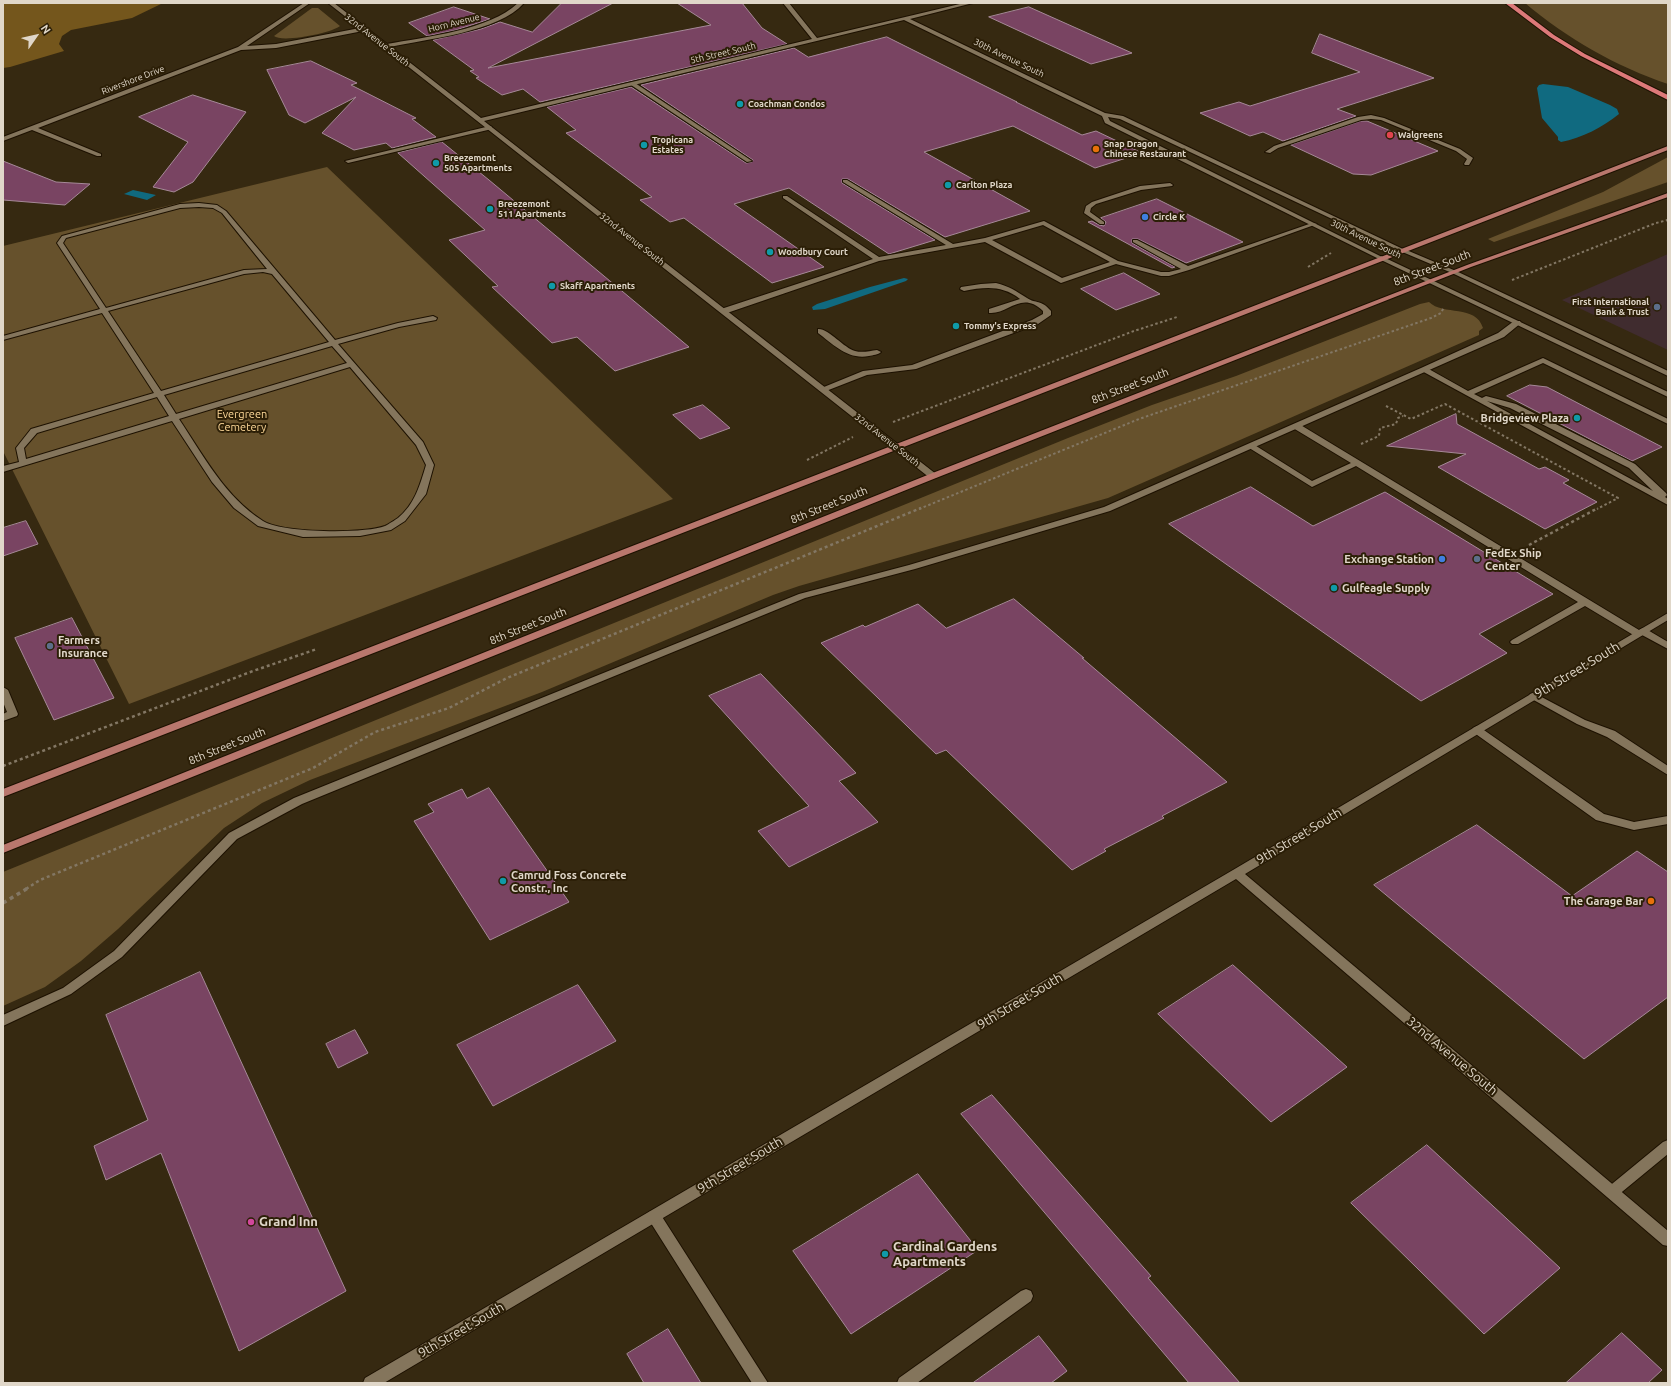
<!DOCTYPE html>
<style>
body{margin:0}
#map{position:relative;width:1671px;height:1386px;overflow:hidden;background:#362911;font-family:Ubuntu,sans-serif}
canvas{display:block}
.frame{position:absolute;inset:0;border:4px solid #e0d7c9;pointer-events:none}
.north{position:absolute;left:16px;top:16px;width:40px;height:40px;-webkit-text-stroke:3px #2c1f07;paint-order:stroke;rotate:56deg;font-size:11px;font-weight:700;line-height:16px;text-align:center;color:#e0d7c9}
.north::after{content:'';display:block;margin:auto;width:14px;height:18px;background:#e0d7c9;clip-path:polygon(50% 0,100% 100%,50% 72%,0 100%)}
</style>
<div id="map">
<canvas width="1671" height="1386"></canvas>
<div class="frame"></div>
<div class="north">N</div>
</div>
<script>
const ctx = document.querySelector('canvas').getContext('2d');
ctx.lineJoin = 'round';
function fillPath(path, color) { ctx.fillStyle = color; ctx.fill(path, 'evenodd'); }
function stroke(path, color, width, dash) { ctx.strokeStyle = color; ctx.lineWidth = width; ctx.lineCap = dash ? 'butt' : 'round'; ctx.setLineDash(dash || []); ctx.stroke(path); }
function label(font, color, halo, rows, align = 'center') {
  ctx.font = font + ' Ubuntu,sans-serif'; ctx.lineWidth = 4; ctx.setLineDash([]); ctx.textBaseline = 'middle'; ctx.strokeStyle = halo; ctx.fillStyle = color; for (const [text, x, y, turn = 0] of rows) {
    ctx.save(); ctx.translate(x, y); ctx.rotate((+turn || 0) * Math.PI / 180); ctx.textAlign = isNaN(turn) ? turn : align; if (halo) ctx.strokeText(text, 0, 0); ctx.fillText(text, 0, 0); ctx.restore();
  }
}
const commercial = new Path2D(`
 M1668 254V350L1562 300Z`);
const green = new Path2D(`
 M1525 3H1668V84C1617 67 1566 38 1525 3Z
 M312 8H318L340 26C332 33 282 43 274 36Z
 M1668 157V182L1494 242 1488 239 1603 192Z
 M327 167 673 499 129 704 3 451V246Z
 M1429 302C1443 316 1476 304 1483 328L1479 331V335L1108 498 799 586 773 595 542 692 310 780 262 803 224 828 118 929 81 961 45 987 3 1006V872L1068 438 1152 405 1236 376 1420 304Z`);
const forest = new Path2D(`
 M3 3H163L132 18 71 30 62 36 59 44 64 51 10 67 3 68Z`);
const water = new Path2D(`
 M1543 84 1568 87 1610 105 1617 109 1619 114C1603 127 1582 138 1561 142L1558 140V137L1542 118 1537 88 1539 85Z
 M133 190 156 195 147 200 124 194Z
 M904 278 908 279 906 281 825 309 813 310 812 307 817 304 870 287Z`);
const building = new Path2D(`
 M562 3H613L488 68 711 25 677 3H742L762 28 787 44 540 102 523 89 502 95 476 78 479 77 470 71 474 70 433 40 481 29 500 22 532 32Z
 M454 7 490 19 456 30 427 36 409 23Z
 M1029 7 1132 53 1091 64 989 17Z
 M1320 34 1434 78 1337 109 1356 116 1283 141 1263 132 1250 136 1200 113 1239 102 1250 106 1360 72 1312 53Z
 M887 37 1017 102H1016L1082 135 1096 131 1142 153 1095 168 1013 126 924 152 1030 211 945 237 848 179H842V183L935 240 889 254 789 188 734 204 824 267 772 283 684 218 670 222 640 200 652 197 566 133 576 130 547 107 631 87 746 163 752 162 753 160 641 85 794 48 808 57Z
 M311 61 357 83 351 85 416 118 412 119 436 137 392 148 386 143 354 150 322 133 356 97 305 123 289 115 267 70Z
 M193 95 246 112 193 182 174 192 153 187 188 142 139 117Z
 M1361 121H1367L1438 151 1371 175 1353 174 1291 145Z
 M442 142 489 180 689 347 615 371 577 337 552 343 492 287 498 286 449 240 485 230 398 153Z
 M3 161 56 182 90 184 65 205 3 200Z
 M1157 199 1243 242 1186 263 1138 239H1132V243L1175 267 1172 268 1088 222 1092 221 1099 225 1104 226 1106 222 1101 218Z
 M1124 273 1160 294 1116 310 1081 289Z
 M1530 385 1547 387 1662 447 1632 461 1507 396Z
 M703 405 715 415 730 428 700 439 673 415Z
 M1456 414 1457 424 1539 469 1545 467 1569 480 1563 483 1597 502 1545 529 1438 467 1466 454 1387 446Z
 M1251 487 1313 526 1385 492 1553 594 1479 634 1507 653 1421 701 1169 524Z
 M26 521 38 544 3 556V528Z
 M1014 599 1084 658H1082L1227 782 1162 816 1164 818 1104 849 1106 851 1072 870 946 750 936 754 821 643 863 625 865 627 918 604 946 628Z
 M72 618 114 698 54 720 15 638Z
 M761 674 856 773 839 781 878 822 789 867 758 831 809 806 709 696Z
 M489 788 569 902 490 940 414 821 434 812 428 804 462 789 467 798Z
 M1477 825 1572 896 1637 851 1668 872V997L1584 1059 1374 885Z
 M1233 965 1347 1067 1271 1122 1158 1014Z
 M200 972 346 1291 239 1351 161 1153 106 1180 94 1146 148 1120 106 1015Z
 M578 985 616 1041 493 1106 457 1045Z
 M355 1030 368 1053 338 1068 326 1044Z
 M992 1095 1151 1276 1148 1278 1240 1383H1189L961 1114Z
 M1427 1145 1560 1268 1484 1334 1351 1203Z
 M918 1174 978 1250 851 1334 793 1251Z
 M668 1329 701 1383H644L627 1354Z
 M1622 1333 1662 1370 1648 1383H1566Z
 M1039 1336 1067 1371 1051 1383H973Z`);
const pathFar3 = new Path2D(`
 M1666 220H1668`);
const pathFar2 = new Path2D(`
 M1308 267 1331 253
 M1512 280 1656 223 1668 220
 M1386 406 1411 419 1445 404 1618 498 1597 509
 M893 422 1134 331 1177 317
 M1361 444 1379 436 1380 428 1396 424 1398 418 1403 416
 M807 460 853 437
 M919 509 1139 419 1431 318 1441 313 1444 307`);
const pathFar1 = new Path2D(`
 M1529 545 1598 508
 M3 766 253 671 317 649
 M26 889 40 880 313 768 375 732 449 708 507 678 921 508`);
const path = new Path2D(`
 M3 903 28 888`);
const service = new Path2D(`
 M633 82 635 83 752 161 747 162 631 85 630 84Z
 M1371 115 1384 118 1460 149 1473 158 1469 165H1465L1464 164 1467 159 1456 151 1381 120 1371 119 1361 120 1278 148 1270 153 1265 152 1274 146 1358 117Z
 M490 126 492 127V129L348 163 345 161Z
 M843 180H847L953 244 985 238 1044 221 1118 261 1161 272H1169L1181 269 1133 242V240H1137L1188 266 1312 223 1317 224 1189 270 1169 276H1161L1116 264 1061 283 985 242 879 261 727 313H721V309L873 259 783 198V196H787L879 257 946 245 843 182ZM1043 225 1110 262 1062 278 992 240Z
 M1170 183 1173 185 1172 186 1141 190 1096 204 1091 208 1090 212 1104 222V224H1100L1084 213 1086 206 1092 202 1140 186Z
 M199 203 217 205 226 211 335 340 398 323 433 316 437 318 436 320 399 327 338 344 423 442 434 465 426 494 405 521 391 530 360 536 303 537 258 526 234 508 212 482 172 421 3 472V466L19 462 16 448 31 429 154 393 102 313 3 340V336L100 309 57 243 62 236 180 204ZM199 207 213 208 222 213 267 269 244 270 106 308 63 243 66 238 180 208ZM263 272 272 274 329 342 161 391 108 311 244 274ZM332 346 347 363 176 414 164 395ZM350 367 416 445 426 465C420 485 415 504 398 518 395 520 389 524 385 526 364 534 282 533 263 521 225 497 203 455 179 419ZM157 397 169 416 26 459 24 448 37 433Z
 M996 283C1009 286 1016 291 1027 298 1036 304 1041 299 1051 311V315L1038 324 916 369 867 375 826 391H820L819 389 863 371 912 365 1032 320 1043 314V311C1021 290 1008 315 989 313V309L1020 299C1002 285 985 287 964 291L960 289 961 287 981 284Z
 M818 329C828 328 844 348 855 351 862 353 870 351 877 350L881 352C878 355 873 355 869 356 848 360 834 345 818 333Z
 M1543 358 1668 419V424L1543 363 1474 394 1482 398 1486 396 1516 404 1635 464 1666 493 1667 495 1665 497 1668 499V505L1420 370 1424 368H1427L1468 391ZM1487 401 1510 408 1629 468 1653 491Z
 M1293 424H1299L1639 630 1643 628 1646 629 1668 642V649L1642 635 1638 637 1635 636 1585 606 1518 644H1512L1510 642 1512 640 1578 602 1356 466 1312 487 1246 446 1250 444H1253L1312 481 1351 463 1293 428Z
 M3 687 8 690 18 714 17 716 3 721V714L7 712 3 702Z
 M1534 693 1585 720 1615 731 1668 766V775L1607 737 1577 724 1530 698 1529 696 1530 694Z
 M1477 726 1481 728 1604 814 1634 822 1668 816V824L1634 830 1596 820 1473 732 1472 730 1473 728Z
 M1668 1140V1154L1617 1196 1612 1198 1607 1196 1605 1192 1607 1188 1663 1142Z
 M654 1210 659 1212 768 1383H752L649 1220 647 1216 649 1212Z
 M1026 1289 1031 1291 1033 1296 1031 1301 917 1383H897L899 1378 1021 1291Z`);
const minor = new Path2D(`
 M304 3H310L247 46 276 44 360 28 328 3H334L387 44C425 37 490 30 518 3H524C499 32 427 39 390 47L481 118 812 39 783 3H789L817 38 964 3H973L910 19 1105 113 1123 116 1405 250 1400 251 1120 119 1108 117 1110 121 1384 258 1379 259 1105 123 1102 116 904 20 484 121 936 474 937 476 936 478H930L363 31 276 48 241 50 38 128 101 154V156H97L32 130 3 141V137L238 47Z
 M1514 321H1520L1521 323 1504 337 1110 511 915 569 805 598 302 804 237 839 122 957 71 994 3 1026V1015L63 988 114 951 229 833 294 798 799 594 909 565 1104 507 1421 368 1498 333Z
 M1668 613V620L1245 874 1668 1231V1246L1663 1245 1236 879 384 1383H363L365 1378 1233 870Z`);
const tertiary = new Path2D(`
 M1400 249H1404L1456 271 1668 371V376L1452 273 1400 251Z
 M1381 256 1668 392V397L1379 259 1378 258Z`);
const primary = new Path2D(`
 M1668 146V150L3 797V789Z
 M1668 193V197L1471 267 936 478 3 853V845L930 474 1467 265Z`);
const motorway = new Path2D(`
 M1505 3H1512L1554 35 1585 54 1668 95V100L1581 56 1550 37Z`);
const markers = [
 [740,104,4,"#0f9aa8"],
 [1390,135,4,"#e0444e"],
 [644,145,4,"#0f9aa8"],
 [1096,149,4,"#e8710a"],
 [436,163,4,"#0f9aa8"],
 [948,185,4,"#0f9aa8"],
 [490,209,4,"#0f9aa8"],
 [1145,217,4,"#3f7fe0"],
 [770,252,4,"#0f9aa8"],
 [552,286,4,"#0f9aa8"],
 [1657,307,4,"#5c6f8a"],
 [956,326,4,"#0f9aa8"],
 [1577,418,4,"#0f9aa8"],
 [1442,559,4,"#3f7fe0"],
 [1477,559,4,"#5c6f8a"],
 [1334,588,4,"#0f9aa8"],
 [50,646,4,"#5c6f8a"],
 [503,881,4,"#0f9aa8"],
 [1651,901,4,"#e8710a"],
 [251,1222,4,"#d1479c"],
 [885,1254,4,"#0f9aa8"]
];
const farStreetnames = [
 ["Horn Avenue",454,23,-14],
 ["32nd Avenue South",377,40,38],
 ["5th Street South",723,53,-13],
 ["30th Avenue South",1009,58,26],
 ["Rivershore Drive",133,80,-21],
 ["32nd Avenue South",632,239,38],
 ["30th Avenue South",1366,239,26],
 ["32nd Avenue South",887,440,38]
];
const farPoinames = [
 ["Coachman Condos",748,104],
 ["Walgreens",1398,135],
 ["Tropicana",652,140],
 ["Estates",652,150],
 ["Snap Dragon",1104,144],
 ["Chinese Restaurant",1104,154],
 ["Breezemont",444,158],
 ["505 Apartments",444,168],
 ["Carlton Plaza",956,185],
 ["Breezemont",498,204],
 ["511 Apartments",498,214],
 ["Circle K",1153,217],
 ["Woodbury Court",778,252],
 ["Skaff Apartments",560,286],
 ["First International",1649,302,"right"],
 ["Bank & Trust",1649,312,"right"],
 ["Tommy's Express",964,326]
];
const streetNames = [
 ["8th Street South",1432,268,-21],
 ["8th Street South",1130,386,-21],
 ["8th Street South",829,505,-22],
 ["8th Street South",528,626,-22],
 ["8th Street South",227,746,-22]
];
const parkNames = [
 ["Evergreen",242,414],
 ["Cemetery",242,427]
];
const poiNames = [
 ["Bridgeview Plaza",1569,418,"right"],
 ["FedEx Ship",1485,553],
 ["Center",1485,566],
 ["Exchange Station",1434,559,"right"],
 ["Gulfeagle Supply",1342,588],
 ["Farmers",58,640],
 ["Insurance",58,653],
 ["Camrud Foss Concrete",511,875],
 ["Constr., Inc",511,888],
 ["The Garage Bar",1643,901,"right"]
];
const nearStreetnames = [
 ["9th Street South",1577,670,-31],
 ["9th Street South",1299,836,-31],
 ["9th Street South",1020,1001,-31],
 ["32nd Avenue South",1452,1056,40],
 ["9th Street South",740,1165,-31],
 ["9th Street South",461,1330,-30]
];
const nearPoinames = [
 ["Grand Inn",259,1222],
 ["Cardinal Gardens",893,1247],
 ["Apartments",893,1262]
];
fillPath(commercial, '#402c2f');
fillPath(green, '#66512c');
fillPath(forest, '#74561c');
fillPath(water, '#106a80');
fillPath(building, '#794462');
stroke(building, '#a68998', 1);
stroke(service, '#1d1100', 2);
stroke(minor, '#1d1100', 2);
stroke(tertiary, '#1d1100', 2);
stroke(primary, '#1d1100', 2);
stroke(motorway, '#1d1100', 2);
stroke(pathFar3, '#837764', 1.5, [1.5, 1.5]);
stroke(pathFar2, '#837764', 2, [2.5, 2.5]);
stroke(pathFar1, '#837764', 2.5, [3, 3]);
stroke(path, '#837764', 3.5, [4, 4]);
fillPath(service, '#84755c');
fillPath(minor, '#84755c');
fillPath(tertiary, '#84755c');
fillPath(primary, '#b9776d');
fillPath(motorway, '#dd7979');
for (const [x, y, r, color] of markers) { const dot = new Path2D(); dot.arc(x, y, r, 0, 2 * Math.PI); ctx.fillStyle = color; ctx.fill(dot); stroke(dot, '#2c1f07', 1.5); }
label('9px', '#e0d7c9', '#2c1f07', farStreetnames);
label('bold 9px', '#e0d7c9', '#2c1f07', farPoinames, 'left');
label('11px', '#e0d7c9', '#2c1f07', streetNames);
label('11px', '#fed999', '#2c1f07', parkNames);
label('bold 11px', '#e0d7c9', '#2c1f07', poiNames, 'left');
label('13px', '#e0d7c9', '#2c1f07', nearStreetnames);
label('bold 13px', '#e0d7c9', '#2c1f07', nearPoinames, 'left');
</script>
